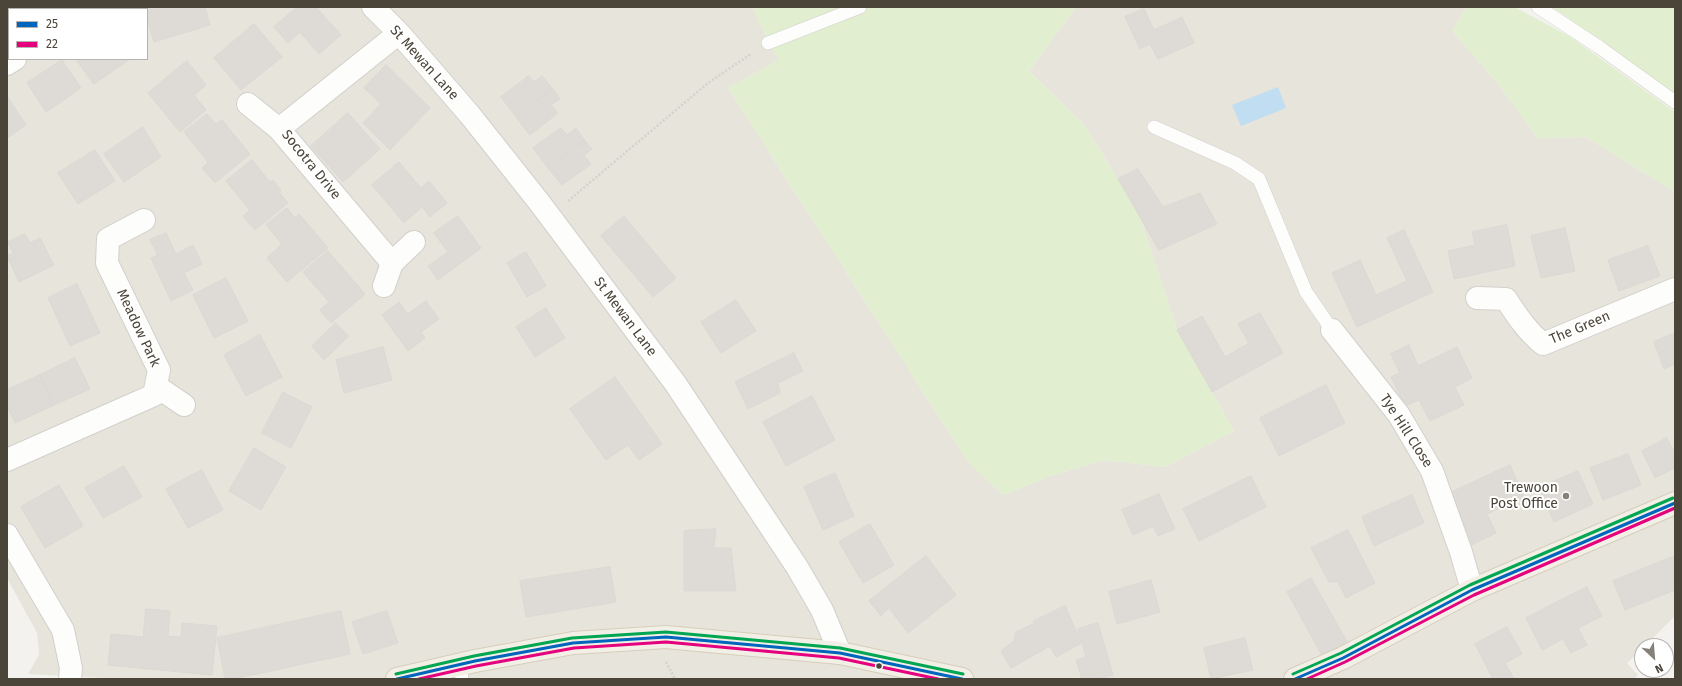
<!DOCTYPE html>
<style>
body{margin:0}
#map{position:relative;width:1682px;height:686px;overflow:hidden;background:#f4f2ee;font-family:"Fira Sans",sans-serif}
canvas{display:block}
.frame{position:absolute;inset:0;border:8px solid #4b4439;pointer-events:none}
.legend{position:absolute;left:8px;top:8px;width:140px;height:52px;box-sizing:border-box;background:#fff;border:1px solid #b7b4b0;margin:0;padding:5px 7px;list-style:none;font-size:12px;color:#4b4439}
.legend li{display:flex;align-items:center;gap:8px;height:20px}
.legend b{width:20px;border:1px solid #b7b4b0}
.north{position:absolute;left:1634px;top:638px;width:40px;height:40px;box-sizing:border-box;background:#fff;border:1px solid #b7b4b0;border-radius:50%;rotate:154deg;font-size:11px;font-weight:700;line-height:16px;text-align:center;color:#4b4439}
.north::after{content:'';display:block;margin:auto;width:14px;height:18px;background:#868178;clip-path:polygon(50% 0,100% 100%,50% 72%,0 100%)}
</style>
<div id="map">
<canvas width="1682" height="686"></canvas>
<div class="frame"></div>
<ul class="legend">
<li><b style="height:5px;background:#0065bd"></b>25</li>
<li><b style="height:5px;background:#e5007d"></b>22</li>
</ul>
<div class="north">N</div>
</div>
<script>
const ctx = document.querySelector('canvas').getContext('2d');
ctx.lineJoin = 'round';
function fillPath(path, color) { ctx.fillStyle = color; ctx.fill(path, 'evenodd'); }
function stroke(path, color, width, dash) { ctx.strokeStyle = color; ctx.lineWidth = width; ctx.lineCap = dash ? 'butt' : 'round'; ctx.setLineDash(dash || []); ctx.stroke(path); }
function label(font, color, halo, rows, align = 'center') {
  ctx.font = font + ' "Fira Sans",sans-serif'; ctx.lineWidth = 4; ctx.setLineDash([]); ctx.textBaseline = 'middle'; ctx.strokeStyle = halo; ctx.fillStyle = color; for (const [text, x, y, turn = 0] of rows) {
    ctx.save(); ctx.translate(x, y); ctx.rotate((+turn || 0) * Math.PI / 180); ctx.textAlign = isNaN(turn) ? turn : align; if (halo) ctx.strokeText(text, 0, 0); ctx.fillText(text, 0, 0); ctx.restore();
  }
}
const residential = new Path2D(`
 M7 7H753L762 29 779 60 728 88 968 462 1003 495 1050 476 1104 460 1165 467 1234 431 1177 330 1138 212 1085 126 1029 71 1076 7H1467L1452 31 1495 80 1538 138 1586 137 1675 192V616L1645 646H1642V649L1627 663 1638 675 1634 679H122L28 674 39 655 37 633 7 578ZM9 9H147V59H9Z`);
const green = new Path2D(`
 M753 7H1076L1029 71 1085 126 1138 212 1177 330 1234 431 1165 467 1104 460 1050 476 1003 495 968 462 728 88 779 60 762 29Z
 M1467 7H1514L1569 36 1675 112V192L1586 137 1538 138 1495 80 1452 31Z
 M1552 7H1675V93Z`);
const water = new Path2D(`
 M1278 87 1286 108 1241 126 1232 105Z`);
const building = new Path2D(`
 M7 7H34L35 8 9 9V24L7 25Z
 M143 7H205L210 25 154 42 147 19V9H144Z
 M297 7H316L341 35 319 54 300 32 288 43 274 27Z
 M1144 9 1154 30 1182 17 1194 43 1158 59 1150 44 1140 49 1125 17Z
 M254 24 282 57 241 90 214 58Z
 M76 59H130L94 84Z
 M62 60 81 88 46 112 27 83Z
 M187 61 206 85 194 95 206 110 180 132 148 93Z
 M386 65 430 108 390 150 363 123 381 104 364 88Z
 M529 76 534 82 542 76 553 89 516 117 501 97Z
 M553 89 560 99 551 105 558 113 530 135 516 117Z
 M7 96 26 125 7 138Z
 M348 113 380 149 343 182 311 146Z
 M207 114 216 124 222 120 250 154 215 183 202 168 208 162 184 132Z
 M143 127 161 157 124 182 104 154Z
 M561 128 567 135 576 128 585 141 548 168 533 148Z
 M585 141 592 149 584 155 591 164 562 185 548 168Z
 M95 150 115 181 78 204 58 173Z
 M252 160 270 182 273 180 281 191 279 192 288 203 255 230 243 216 250 210 226 181Z
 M399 162 421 188 429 181 447 203 430 217 422 207 404 223 372 185Z
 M1138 169 1163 207 1200 193 1217 224 1159 250 1118 179Z
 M287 208 295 218 299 214 328 248 287 282 267 258 282 244 266 225Z
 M458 216 481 248 438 280 428 266 448 252 434 233Z
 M624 216 676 278 653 297 601 236Z
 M1507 225 1515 266 1454 279 1448 251 1475 245 1472 232Z
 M1565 228 1575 271 1541 278 1531 236Z
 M1404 230 1433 292 1357 327 1332 273 1360 260 1376 295 1407 281 1387 238Z
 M166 233 176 254 193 245 202 264 184 273 193 290 171 301 151 258 158 255 150 240Z
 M25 234 30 243 40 238 54 265 19 282 7 256 13 253 8 242Z
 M1648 246 1660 276 1619 291 1608 260Z
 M328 251 365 294 331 323 320 310 329 302 303 272Z
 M526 252 546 286 527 297 507 263Z
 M226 278 248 321 214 338 193 295Z
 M77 284 100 333 70 346 48 298Z
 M736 300 756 331 721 353 701 322Z
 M426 301 439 319 421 332 425 338 408 351 382 315 399 302 407 314Z
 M546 308 565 338 535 357 516 327Z
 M1260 313 1283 353 1212 392 1177 330 1202 316 1225 357 1249 343 1238 324Z
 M336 323 349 336 324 360 312 346Z
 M1675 333V364L1664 369 1654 342Z
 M260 335 282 377 246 396 224 355Z
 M1409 345 1418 366 1457 347 1472 378 1455 387 1464 405 1430 421 1419 400 1405 406 1391 377 1400 373 1391 354Z
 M383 347 392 380 344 393 336 360Z
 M794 353 803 371 778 383 780 393 748 409 735 382Z
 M75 358 90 389 54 405 40 375Z
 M40 375 54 405 15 423 7 406V390Z
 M615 377 662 444 639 460 628 445 606 460 570 409Z
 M1326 385 1345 423 1279 456 1260 418Z
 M283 392 312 407 291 448 262 433Z
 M812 396 835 440 786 466 763 422Z
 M1667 438 1673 450 1675 449V468L1655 478 1642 451Z
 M254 448 286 467 261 510 229 491Z
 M1628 454 1641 485 1603 500 1590 468Z
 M1510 465 1524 497 1487 514 1496 533 1471 545 1448 494Z
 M124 466 142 497 103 518 85 488Z
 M202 470 223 510 188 528 166 489Z
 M1578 471 1593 504 1554 522 1539 488Z
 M835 473 854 516 823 530 804 487Z
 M1251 476 1266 507 1199 541 1183 509Z
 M59 485 83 526 45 548 21 507Z
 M1159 494 1175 529 1158 536 1153 526 1133 535 1122 510Z
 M1412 495 1424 523 1374 546 1362 517Z
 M870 524 894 565 863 583 839 542Z
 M716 529 714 548H731L736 591H684V531Z
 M1348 530 1375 583 1346 598 1338 582H1329L1311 548Z
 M926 556 956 595 908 633 889 608 881 616 869 601Z
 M1675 556V590L1625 610 1613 581Z
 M610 567 616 602 526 617 520 581Z
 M1311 578 1349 645 1324 659 1287 592Z
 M1151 580 1160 612 1117 624 1109 592Z
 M1587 587 1602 616 1578 628 1587 645 1571 653 1563 639 1542 650 1526 618Z
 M1065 606 1082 643 1056 657 1050 646 1011 668 1001 651 1014 641 1016 632 1035 623 1034 621Z
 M146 609 170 611 168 636 181 637 182 623 217 626 212 675 108 665 111 634 143 637Z
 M341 611 350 654 233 679H225L217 638Z
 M387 611 398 643 363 654 352 622Z
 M1098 623 1113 675 1101 679H1082L1076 660 1086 657 1078 629Z
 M1507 627 1522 654 1505 663 1514 679H1493L1475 644Z
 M1245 638 1253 670 1211 679 1204 648Z`);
const path = new Path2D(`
 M568 201 708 83 751 54
 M666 662 675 679`);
const service = new Path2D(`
 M1538 7 1599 47 1675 102
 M768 43 860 7
 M1154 127 1235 163 1259 179 1306 292 1332 330
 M460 664 462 679`);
const minor = new Path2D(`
 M373 7 399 33 470 115 539 202 675 383 797 567 822 610 840 653
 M92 9 95 7
 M7 64 15 59
 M248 104 279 129
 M392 263 279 129 399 33
 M384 286 392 263 414 242
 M1477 298 1506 299C1517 316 1527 331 1543 344L1675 289
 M1332 330 1399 415 1432 471 1461 552 1472 590
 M156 386 184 405
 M7 460 154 395 159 370 107 263 108 239 144 220
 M7 535 63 630 71 668 70 679`);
const primary = new Path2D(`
 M397 679 475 661 573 643 666 637 840 653 962 679
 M1295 679 1343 658 1472 590 1675 503`);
const bus1 = new Path2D(`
 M397 679 475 661 573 643 666 637 840 653 962 679
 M1295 679 1343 658 1472 590 1675 503`);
const bus2 = new Path2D(`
 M419 679 476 666 574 648 666 642 839 658 938 679
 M1307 679 1345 662 1474 595 1675 508`);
const bus3 = new Path2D(`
 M396 674 474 656 572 638 666 632 840 648 963 674
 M1293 674 1341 653 1470 585 1673 498`);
const markers = [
 [1566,496,4,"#868178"],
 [879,666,3.5,"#4b4439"]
];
const streetNames = [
 ["St Mewan Lane",424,63,48],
 ["Socotra Drive",311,165,51],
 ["St Mewan Lane",625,317,53],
 ["Meadow Park",138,328,65],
 ["The Green",1580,328,-23],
 ["Tye Hill Close",1406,431,57]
];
const poiNames = [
 ["Trewoon",1558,488],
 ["Post Office",1558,504]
];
fillPath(residential, '#e7e4dc');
fillPath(green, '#e1eecf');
fillPath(water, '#c0ddf1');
fillPath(building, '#dedbd6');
stroke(building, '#dcd9d4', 1);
stroke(service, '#d2d0cb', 14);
stroke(minor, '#d2d0cb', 24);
stroke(primary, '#d6cebb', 24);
stroke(path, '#d3d2cc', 2.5, [2, 2]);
stroke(service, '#fdfdfc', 13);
stroke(minor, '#fdfdfc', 22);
stroke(primary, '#f2efe6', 22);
stroke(bus1, '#0065bd', 3);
stroke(bus2, '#e5007d', 3);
stroke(bus3, '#00a651', 3);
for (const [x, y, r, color] of markers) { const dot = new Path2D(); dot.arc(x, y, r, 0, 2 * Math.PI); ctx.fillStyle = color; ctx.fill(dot); stroke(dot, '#fff', 1.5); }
label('14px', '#4b4439', '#fff', streetNames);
label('14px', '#4b4439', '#fff', poiNames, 'right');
</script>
